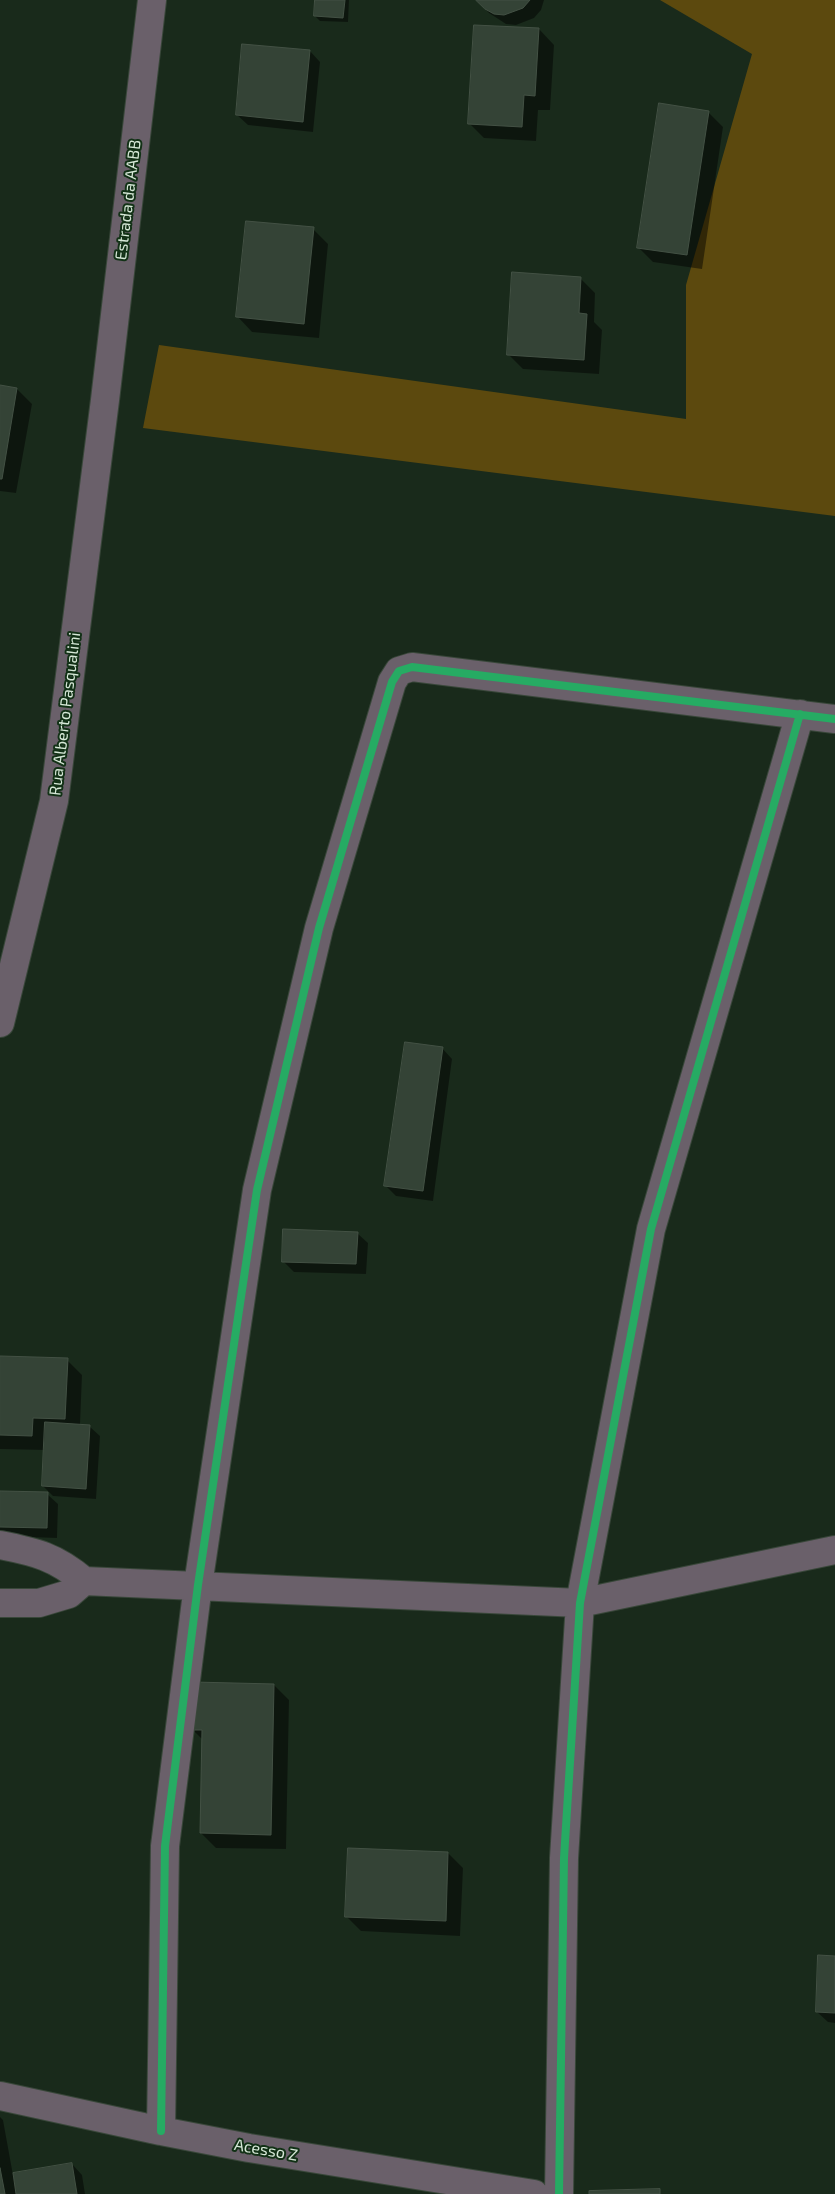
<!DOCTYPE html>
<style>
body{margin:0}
canvas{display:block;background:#192a1b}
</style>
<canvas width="835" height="2194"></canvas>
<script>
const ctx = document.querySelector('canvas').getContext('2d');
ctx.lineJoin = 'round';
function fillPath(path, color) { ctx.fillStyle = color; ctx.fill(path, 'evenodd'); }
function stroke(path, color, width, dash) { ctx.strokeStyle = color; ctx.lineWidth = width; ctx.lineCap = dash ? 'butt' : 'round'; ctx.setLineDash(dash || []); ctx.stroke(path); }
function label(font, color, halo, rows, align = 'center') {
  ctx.font = font + ' "Exo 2",sans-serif'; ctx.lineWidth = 4; ctx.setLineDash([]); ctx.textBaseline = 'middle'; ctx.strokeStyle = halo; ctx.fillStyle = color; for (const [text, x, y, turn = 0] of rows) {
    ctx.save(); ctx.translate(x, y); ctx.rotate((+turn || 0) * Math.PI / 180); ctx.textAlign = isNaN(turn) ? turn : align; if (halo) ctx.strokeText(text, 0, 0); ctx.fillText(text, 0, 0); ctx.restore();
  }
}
const green = new Path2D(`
 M660 0H835V516L143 428 159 345 686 419V285L752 54Z`);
const shadow = new Path2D(`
 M316 0H349L348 22 320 21 315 16Z
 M477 0H544L541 10 534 18 516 25 506 24 489 13Z
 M539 29 554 45 550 110H538L536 141 484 138 469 123Z
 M310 51 320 62 313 132 248 125 237 115Z
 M708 112 723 127 702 269 653 262 638 247Z
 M313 229 328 244 319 338 252 332 237 316Z
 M580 278 595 293 594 322 602 330 599 374 523 369 508 354Z
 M0 386 17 389 32 404 16 493 0 491Z
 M442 1048 452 1059 433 1201 396 1196 386 1186Z
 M357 1233 368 1243 366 1274 294 1272 283 1261Z
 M0 1357 67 1360 82 1375 80 1425 89 1426 100 1436 96 1499 53 1496 43 1486 45 1450 0 1449Z
 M0 1493 47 1494 58 1504 57 1538 0 1536Z
 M274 1685 289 1700 286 1849 216 1848 201 1833 203 1740 193 1730Z
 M448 1853 463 1868 460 1936 361 1931 346 1916Z
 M835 1957V2023L828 2022 817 2012Z
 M0 2117 3 2120 13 2175 72 2164 82 2175 85 2194H0Z`);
const building = new Path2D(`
 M315 0H345L343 18 314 16Z
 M476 0H530L523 8 504 15 494 14 485 9Z
 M474 25 539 28 535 96 524 95 522 127 468 124Z
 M242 44 310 50 303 122 236 115Z
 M659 103 709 111 687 255 637 248Z
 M246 221 314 227 304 324 236 317Z
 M512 272 581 277 579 313 587 314 584 360 507 355Z
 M0 385 17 388 2 479H0Z
 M405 1042 443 1047 423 1191 384 1186Z
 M283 1229 358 1232 356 1264 282 1262Z
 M0 1356 68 1358 65 1419 33 1418 32 1436 0 1435Z
 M45 1422 90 1425 86 1489 42 1486Z
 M0 1491 48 1492 47 1528 0 1527Z
 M193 1682 274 1684 271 1835 200 1833 202 1730H192Z
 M348 1848 448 1852 446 1921 345 1917Z
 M818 1955 835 1956V2013L816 2012Z
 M72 2163 77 2194H16L13 2173Z
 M0 2168 5 2194H0Z
 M660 2189V2194H589V2191Z`);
const street = new Path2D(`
 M0 1023 54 801 105 400 152 0
 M0 1545C36 1552 56 1557 84 1581L580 1603 835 1550
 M0 1603H39L69 1594 84 1581
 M0 2096 161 2131 249 2148 534 2194
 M161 2131 165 1846 198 1585 257 1190 319 928 392 682 399 671 412 667 835 719
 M559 2194 564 1858 580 1603 651 1229 800 714`);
const cycleway = new Path2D(`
 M161 2131 165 1846 198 1585 257 1190 319 928 392 682 399 671 412 667 835 719
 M559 2194 564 1858 580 1603 651 1229 800 714`);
const streetNames = [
 ["Estrada da AABB",128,200,-83],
 ["Rua Alberto Pasqualini",65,714,-83],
 ["Acesso Z",266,2150,10]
];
fillPath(green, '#5c490e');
fillPath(shadow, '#0007');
fillPath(building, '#344336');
stroke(building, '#435144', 1);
stroke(street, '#39473a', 30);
stroke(street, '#6a606a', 28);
stroke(cycleway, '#26ab63', 8);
label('16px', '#d6e8d7', '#123116', streetNames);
</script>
